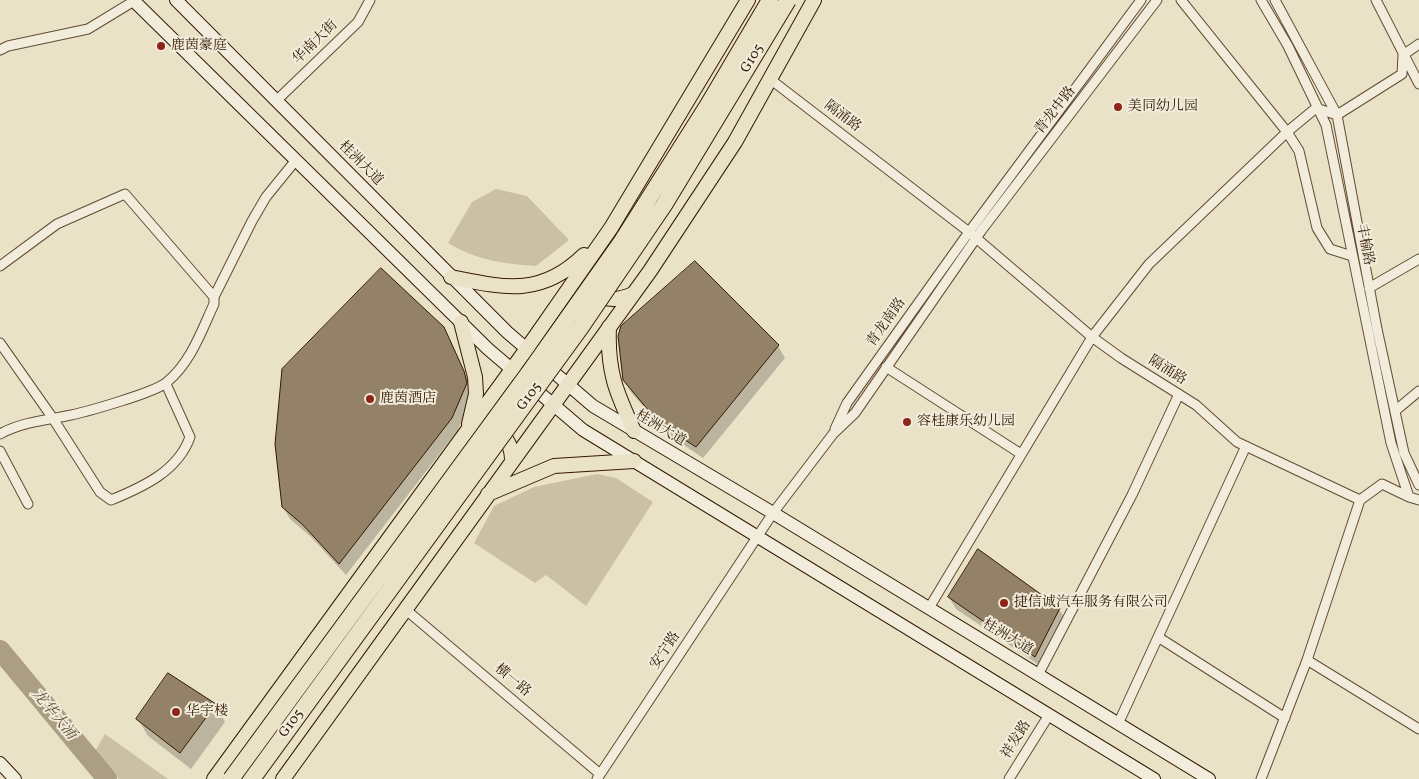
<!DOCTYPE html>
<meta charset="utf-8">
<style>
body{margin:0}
canvas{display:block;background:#eae2c7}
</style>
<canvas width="1419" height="779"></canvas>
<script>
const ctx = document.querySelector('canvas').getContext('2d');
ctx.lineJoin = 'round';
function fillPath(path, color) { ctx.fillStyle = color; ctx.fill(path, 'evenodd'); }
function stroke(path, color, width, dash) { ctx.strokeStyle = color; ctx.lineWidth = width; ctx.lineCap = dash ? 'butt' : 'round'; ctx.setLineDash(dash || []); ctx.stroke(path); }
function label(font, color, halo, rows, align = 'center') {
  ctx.font = font + ' Vollkorn,"Noto Serif SC",serif'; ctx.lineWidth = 4; ctx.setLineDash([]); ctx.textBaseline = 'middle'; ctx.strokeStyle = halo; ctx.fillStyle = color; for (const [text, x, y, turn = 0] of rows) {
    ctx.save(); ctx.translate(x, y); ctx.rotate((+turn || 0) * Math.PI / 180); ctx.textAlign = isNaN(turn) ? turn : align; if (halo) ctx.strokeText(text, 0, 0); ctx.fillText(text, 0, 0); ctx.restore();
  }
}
const green = new Path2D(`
 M496 189 527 196 569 240 536 266C504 264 476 260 448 243L472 202Z
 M597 474 616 478 653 502 586 606 546 575 535 583 474 543 494 506 534 487Z
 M105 734 168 779H119L93 755Z`);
const shadow = new Path2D(`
 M443 327 470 384 473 396 458 430 346 575 311 537 290 519 283 507Z
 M778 346 785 358 703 458 667 434 631 392 624 380Z
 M949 597 1059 609 1066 621 1042 667 956 609Z
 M215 705 225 722 191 769 148 736 138 719Z`);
const river = new Path2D(`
 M0 650 107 779`);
const building = new Path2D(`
 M695 261 779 345 696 447 659 423 623 380 618 336 621 326Z
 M381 268 444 327 464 371 467 383 452 418 339 564 303 525 282 507 275 444 282 369Z
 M978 549 1060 608 1035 657 948 597Z
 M168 673 216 704 180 753 136 719Z`);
const street = new Path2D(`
 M1181 0 1287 132 1299 151 1317 228 1330 249 1352 256
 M1261 0 1288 46 1326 125 1391 443 1409 497 1419 500
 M1275 0 1337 115 1377 329 1404 453 1419 485
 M1376 0 1419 84
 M0 50 8 46 88 29 134 1
 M770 79 969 232 1092 337 1121 358 1196 405 1237 442 1360 500
 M276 101 358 22 370 0
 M0 266 57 224 125 194 214 297
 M1369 288 1419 259
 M0 343 52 417 100 492 111 500C143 487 178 471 190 437L166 384
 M886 367 1021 454
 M1395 411 1419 391
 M835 429 847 403 969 232 1141 0
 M0 434C20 423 44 420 66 416 83 413 157 392 167 382 191 362 201 332 214 304V297L252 221 266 197 296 160
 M0 451 28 504
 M929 608 1092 337 1149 264 1287 132 1316 108 1337 115 1402 74 1403 55 1419 44
 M405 609 600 774
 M1158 637 1285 718
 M1307 660 1360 500 1382 484 1409 497
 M1038 675 1132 495 1179 394
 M1118 724 1246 446
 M597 779 773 513 833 434 855 413 981 231 1157 0
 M1009 779 1049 715
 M1261 779 1307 660 1419 729`);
const secondary = new Path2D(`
 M133 0 488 349 583 430 1154 779
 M176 0 507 332 593 406 773 513 1209 779
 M0 763 15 779`);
const primary = new Path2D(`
 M451 277C505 288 541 297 584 255
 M595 292C607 302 619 300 633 294
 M461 322 475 377 476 394 469 424
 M609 327C607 371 616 392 634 431
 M493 430C507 435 512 447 512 461
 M488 494 554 466 634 461
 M214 779 526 350 611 228 748 0
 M283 779 650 271 735 142 814 0`);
const highwayBridge = new Path2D(`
 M231 779 531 370 622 241 708 105 770 0
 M252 779 581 327 664 205 788 0`);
const markers = [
 [161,46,5,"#8f2418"],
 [1118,107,5,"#8f2418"],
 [370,399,5,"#8f2418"],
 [907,422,5,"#8f2418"],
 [1004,603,5,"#8f2418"],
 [176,712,5,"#8f2418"]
];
const streetNames = [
 ["华南大街",316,43,-44],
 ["G105",753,59,-59],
 ["青龙中路",1056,111,-52],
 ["隔涌路",842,117,37],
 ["桂洲大道",360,164,45],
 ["丰榆路",1364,245,79],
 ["青龙南路",887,323,-55],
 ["隔涌路",1167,371,32],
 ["G105",530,397,-54],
 ["桂洲大道",660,429,31],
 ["桂洲大道",1007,638,31],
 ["安宁路",666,651,-56],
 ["横一路",512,681,40],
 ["G105",292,724,-54],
 ["祥发路",1017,740,-58]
];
const poiNames = [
 ["鹿茵豪庭",171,46],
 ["美同幼儿园",1128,107],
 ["鹿茵酒店",380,399],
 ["容桂康乐幼儿园",917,422],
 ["捷信诚汽车服务有限公司",1014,603],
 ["华宇楼",186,712]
];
const waterNames = [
 ["龙华大涌",53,715,50]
];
fillPath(green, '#cbc0a5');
fillPath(shadow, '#0003');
stroke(river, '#ac9e83', 20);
fillPath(building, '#938267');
stroke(building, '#341900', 1);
stroke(street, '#624b32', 11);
stroke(secondary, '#341900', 14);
stroke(primary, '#341900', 16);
stroke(street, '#f1ecdb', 9);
stroke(secondary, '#f1ecdb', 12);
stroke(primary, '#eae2c7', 14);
stroke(highwayBridge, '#341900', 18, []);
stroke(highwayBridge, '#eae2c7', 16);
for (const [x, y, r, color] of markers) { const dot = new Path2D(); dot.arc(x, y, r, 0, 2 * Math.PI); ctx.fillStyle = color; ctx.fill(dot); stroke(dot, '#f1ecdb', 2); }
label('14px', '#341900', '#f1ecdb', streetNames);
label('14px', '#341900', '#f1ecdb', poiNames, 'left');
label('italic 15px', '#644e34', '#f1ecdb', waterNames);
</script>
